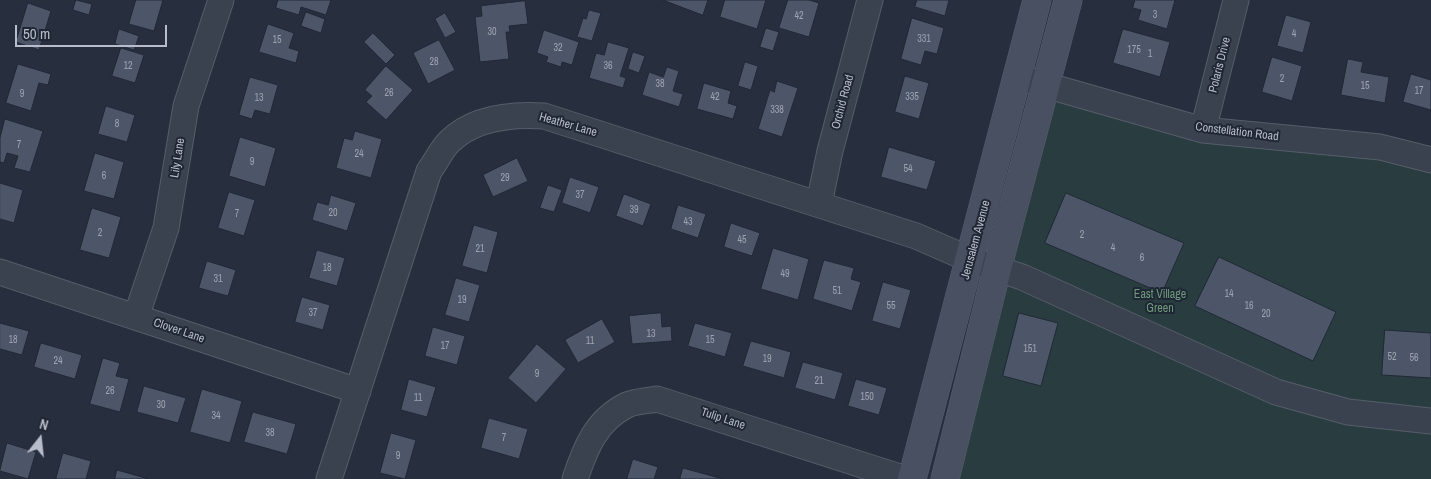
<!DOCTYPE html>
<style>
body{margin:0}
#map{position:relative;width:1431px;height:479px;overflow:hidden;background:#272f3f;font-family:"Archivo Narrow",sans-serif}
canvas{display:block}
.north{position:absolute;left:15px;top:414px;width:50px;height:50px;-webkit-text-stroke:4px #1f2734;paint-order:stroke;rotate:16deg;font-size:14px;font-weight:700;line-height:20px;text-align:center;color:#b7bdca}
.north::after{content:'';display:block;margin:auto;width:18px;height:22px;background:#b7bdca;clip-path:polygon(50% 0,100% 100%,50% 72%,0 100%)}
.scale{position:absolute;left:15px;top:25px;width:152px;height:22px;box-sizing:border-box;border:2px solid #b7bdca;border-top:0;padding-left:6px;font-size:15px;line-height:18px;white-space:nowrap;color:#b7bdca;-webkit-text-stroke:4px #1f2734;paint-order:stroke}
</style>
<div id="map">
<canvas width="1431" height="479"></canvas>
<div class="north">N</div>
<div class="scale">50 m</div>
</div>
<script>
const ctx = document.querySelector('canvas').getContext('2d');
ctx.lineJoin = 'round';
function fillPath(path, color) { ctx.fillStyle = color; ctx.fill(path, 'evenodd'); }
function stroke(path, color, width, dash) { ctx.strokeStyle = color; ctx.lineWidth = width; ctx.lineCap = dash ? 'butt' : 'round'; ctx.setLineDash(dash || []); ctx.stroke(path); }
function label(font, color, halo, rows, align = 'center') {
  ctx.font = font + ' "Archivo Narrow",sans-serif'; ctx.lineWidth = 4; ctx.setLineDash([]); ctx.textBaseline = 'middle'; ctx.strokeStyle = halo; ctx.fillStyle = color; for (const [text, x, y, turn = 0] of rows) {
    ctx.save(); ctx.translate(x, y); ctx.rotate((+turn || 0) * Math.PI / 180); ctx.textAlign = isNaN(turn) ? turn : align; if (halo) ctx.strokeText(text, 0, 0); ctx.fillText(text, 0, 0); ctx.restore();
  }
}
const green = new Path2D(`
 M1033 85 1431 161V479H930Z`);
const building = new Path2D(`
 M76 0 92 4 89 15 73 10Z
 M136 0H163L154 31 129 24Z
 M278 0H331L326 15 301 7 299 15 276 8Z
 M663 0H708L703 15Z
 M725 0H766L757 29 720 17Z
 M788 0H809L819 3 809 37 779 28Z
 M917 0H949L945 16 915 7Z
 M1135 0H1175L1167 29 1138 20 1141 10 1133 8Z
 M525 1 528 24 509 26 510 32H506L509 59 480 62 475 17 482 16 481 6Z
 M28 3 51 11 39 50 16 42Z
 M589 10 601 13 592 41 577 37 583 18 586 19Z
 M306 12 325 19 321 33 301 26Z
 M445 13 456 32 445 38 435 19Z
 M1286 15 1311 22 1303 53 1277 46Z
 M912 18 944 28 937 54 925 51 921 65 901 59Z
 M268 24 294 33 289 48 299 51 296 63 259 52Z
 M766 28 779 32 773 51 760 47Z
 M119 29 139 36 134 50 115 44Z
 M1123 29 1170 42 1160 77 1113 63Z
 M544 30 579 42 572 65 562 62 561 67 546 62 548 57 537 53Z
 M373 33 395 55 386 64 364 42Z
 M439 40 455 70 428 84 413 53Z
 M608 42 629 48 620 76 626 78 623 88 589 78 596 53 604 55Z
 M121 48 144 55 135 83 112 76Z
 M633 52 645 56 639 73 628 69Z
 M1272 57 1302 66 1292 101 1262 92Z
 M1348 59 1363 62 1361 72 1389 77 1385 103 1341 95Z
 M745 62 758 66 751 90 738 86Z
 M18 64 51 74 48 85 39 83 31 111 6 103Z
 M386 66 413 90 386 120 366 102 372 96 365 90Z
 M667 67 679 71 673 91 683 94 679 107 642 95 649 72 663 77Z
 M1411 74 1431 80V110L1403 102Z
 M905 76 929 83 919 119 895 112Z
 M250 77 278 85 270 114 255 110 252 119 239 115Z
 M777 81 798 88 782 137 758 129 770 90 774 92Z
 M704 83 731 91 728 103 737 106 733 119 697 109Z
 M106 106 135 115 127 142 98 134Z
 M5 119 43 131 30 172 14 168 18 156 7 153 4 163 0 162V138Z
 M355 131 382 139 371 178 336 168 344 138 352 140Z
 M240 137 276 148 265 187 229 176Z
 M889 147 936 161 927 190 881 177Z
 M95 153 124 162 114 199 84 191Z
 M517 158 528 181 493 197 483 175Z
 M570 177 599 187 590 213 562 203Z
 M0 183 23 190 14 223 0 219Z
 M548 185 562 190 554 212 540 208Z
 M229 192 255 200 244 236 218 228Z
 M1066 193 1184 243 1162 293 1045 243Z
 M624 194 651 204 643 226 616 216Z
 M331 195 356 203 347 231 312 220 317 202 328 205Z
 M678 205 706 214 698 238 671 229Z
 M92 208 121 217 109 258 80 250Z
 M731 223 760 233 752 256 724 247Z
 M474 225 498 232 487 273 462 266Z
 M773 248 809 259 798 300 761 289Z
 M317 250 345 258 337 286 309 278Z
 M1219 257 1336 312 1313 361 1195 306Z
 M824 260 854 268 851 279 861 282 852 311 813 299Z
 M207 261 236 270 228 296 199 288Z
 M456 278 480 285 469 322 445 315Z
 M883 282 911 290 900 329 872 321Z
 M302 297 330 305 323 330 295 322Z
 M661 313 662 327 671 326 672 341 632 344 629 316Z
 M1019 313 1058 323 1041 386 1003 376Z
 M602 319 615 342 578 363 565 340Z
 M0 323 29 331 22 355 0 349Z
 M695 323 732 333 725 357 688 346Z
 M433 327 465 336 457 365 425 356Z
 M1385 330 1431 333V378L1382 375Z
 M751 341 791 352 784 378 743 366Z
 M41 343 82 355 75 379 34 367Z
 M537 344 566 369 536 403 508 378Z
 M103 358 120 363 116 376 129 379 120 412 90 404Z
 M803 362 843 373 835 400 795 388Z
 M409 379 436 387 427 417 401 410Z
 M856 379 887 388 879 415 848 406Z
 M144 386 186 398 178 423 137 412Z
 M202 389 242 401 230 443 190 432Z
 M253 412 296 424 287 454 244 442Z
 M489 418 528 429 519 459 481 448Z
 M391 433 416 440 405 479 380 473Z
 M7 443 36 452 28 479 0 471Z
 M63 453 91 461 86 479H56Z
 M633 459 658 467 654 479H627Z
 M683 468 723 479H680Z
 M117 470 149 479H115Z`);
const minor = new Path2D(`
 M1017 77 1203 130 1380 147 1431 160
 M1203 130 1236 0
 M819 204 830 151 870 0
 M0 272 358 391
 M136 317 166 228 186 106 221 0
 M329 479 429 171C436 162 441 150 449 142 474 117 512 114 544 116L916 236 971 260 1022 277 1276 392 1348 412 1431 421
 M575 479C585 449 596 420 627 405 635 401 648 401 657 399L906 479`);
const secondary = new Path2D(`
 M912 479 1037 0
 M945 479 997 269 1068 0`);
const numberNames = [
 ["3",1155,15],
 ["42",799,16],
 ["30",492,32],
 ["4",1294,34],
 ["331",924,39],
 ["15",277,40],
 ["32",558,48],
 ["175",1134,50],
 ["1",1150,54],
 ["28",434,62],
 ["12",128,66],
 ["36",608,66],
 ["2",1282,79],
 ["38",660,84],
 ["15",1365,86],
 ["17",1419,91],
 ["26",389,93],
 ["9",22,94],
 ["42",715,97],
 ["335",912,97],
 ["13",259,98],
 ["338",777,110],
 ["8",117,124],
 ["7",19,145],
 ["24",359,154],
 ["9",252,162],
 ["54",908,169],
 ["6",104,176],
 ["29",505,178],
 ["37",580,195],
 ["39",634,210],
 ["20",333,213],
 ["7",237,214],
 ["43",688,222],
 ["2",100,233],
 ["2",1082,235],
 ["45",742,240],
 ["4",1113,248],
 ["21",480,249],
 ["6",1142,258],
 ["18",327,268],
 ["49",785,274],
 ["31",218,279],
 ["51",837,291],
 ["14",1229,294],
 ["19",462,300],
 ["55",891,306],
 ["16",1249,306],
 ["37",313,313],
 ["20",1266,314],
 ["13",651,334],
 ["18",13,340],
 ["15",710,340],
 ["11",590,341],
 ["17",445,346],
 ["151",1030,349],
 ["52",1392,357],
 ["56",1414,358],
 ["19",767,359],
 ["24",58,361],
 ["9",537,374],
 ["21",819,381],
 ["26",110,391],
 ["150",867,397],
 ["11",418,398],
 ["30",161,405],
 ["34",216,416],
 ["38",270,433],
 ["7",504,438],
 ["9",398,456]
];
const streetNames = [
 ["Polaris Drive",1220,65,-76],
 ["Orchid Road",843,102,-75],
 ["Heather Lane",568,125,16],
 ["Constellation Road",1237,132,7],
 ["Lily Lane",178,158,-81],
 ["Jerusalem Avenue",976,240,-75],
 ["Clover Lane",179,331,19],
 ["Tulip Lane",723,419,18]
];
const parkNames = [
 ["East Village",1160,295],
 ["Green",1160,309]
];
fillPath(green, '#293c40');
fillPath(building, '#4d5668');
stroke(building, '#212936', 1);
stroke(minor, '#565d6a', 27);
stroke(secondary, '#565d6a', 29);
stroke(minor, '#3b424f', 25);
stroke(secondary, '#495062', 28);
label('10px', '#9ca3b2', null, numberNames);
label('12px', '#b7bdca', '#1f2734', streetNames);
label('12px', '#6f997c', '#1f2734', parkNames);
</script>
